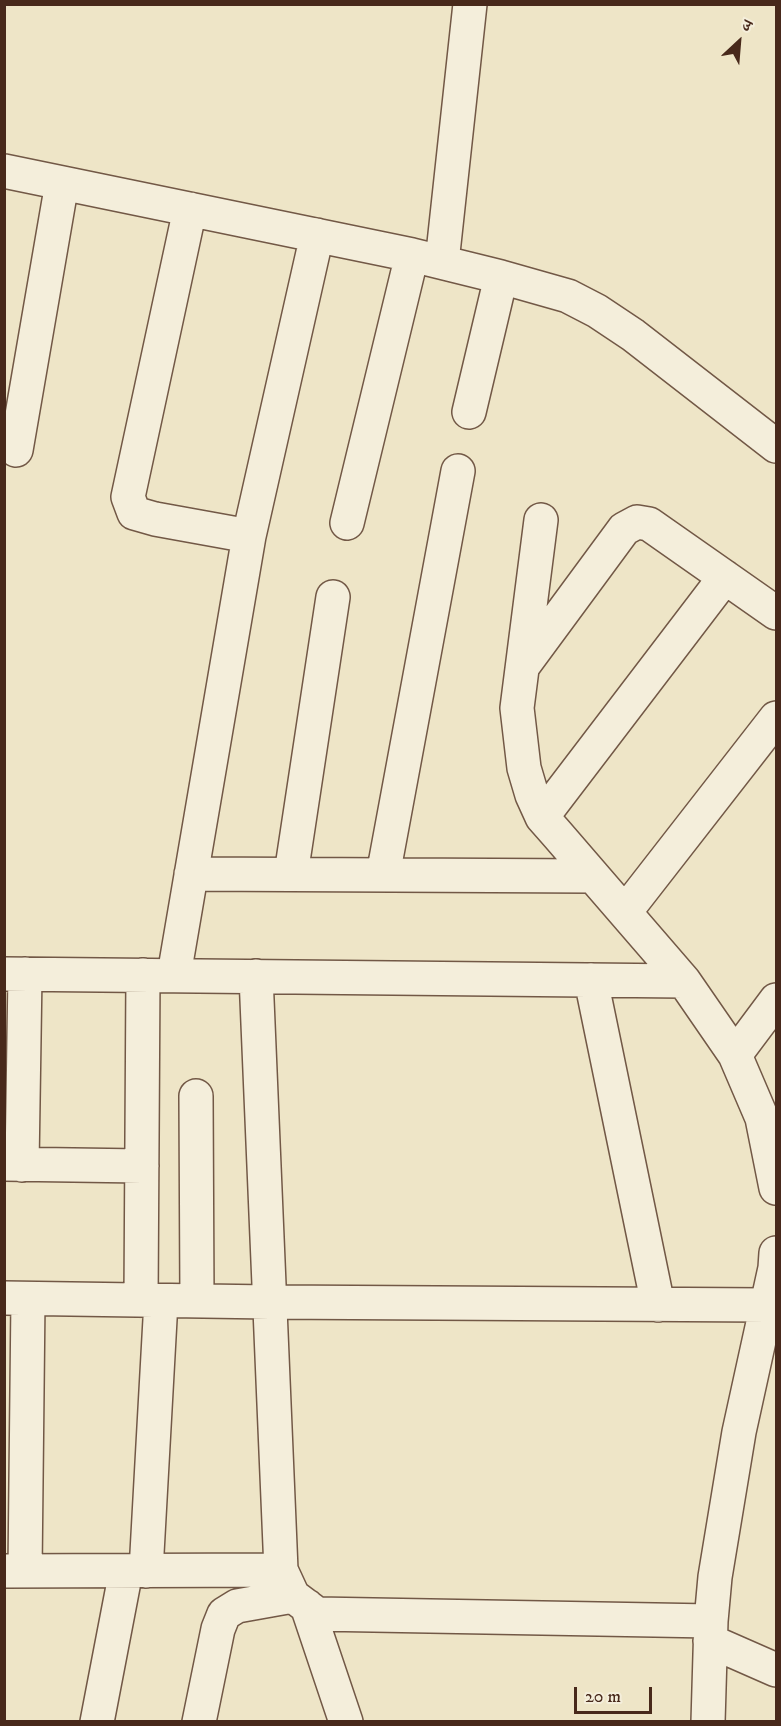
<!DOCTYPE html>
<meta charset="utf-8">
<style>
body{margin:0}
#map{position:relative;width:781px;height:1726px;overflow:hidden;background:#eee5c7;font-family:"IM FELL DW Pica","Noto Serif Devanagari",serif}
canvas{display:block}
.frame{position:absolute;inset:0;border:6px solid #48291b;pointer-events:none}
.north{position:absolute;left:709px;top:12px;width:60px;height:60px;-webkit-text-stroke:4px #f4eedb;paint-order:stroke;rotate:26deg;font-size:16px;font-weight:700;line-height:24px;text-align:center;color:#48291b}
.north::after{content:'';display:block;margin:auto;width:21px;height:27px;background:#48291b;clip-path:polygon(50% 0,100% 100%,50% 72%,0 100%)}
.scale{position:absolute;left:574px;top:1687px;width:78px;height:27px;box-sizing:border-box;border:3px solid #48291b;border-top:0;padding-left:8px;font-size:18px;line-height:21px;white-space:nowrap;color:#48291b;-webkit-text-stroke:4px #f4eedb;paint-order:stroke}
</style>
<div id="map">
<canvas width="781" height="1726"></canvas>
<div class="frame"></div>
<div class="north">उ</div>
<div class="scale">20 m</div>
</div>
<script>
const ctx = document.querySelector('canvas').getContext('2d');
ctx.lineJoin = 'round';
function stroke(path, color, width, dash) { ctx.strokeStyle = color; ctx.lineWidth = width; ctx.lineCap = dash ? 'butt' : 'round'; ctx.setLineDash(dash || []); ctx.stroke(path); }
const minor = new Path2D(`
 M4 171 412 255 501 277 568 296 597 311 633 335 776 446
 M190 209 128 497 134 513 155 519 249 536
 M442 262 470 4
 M469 412 501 277
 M16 450 62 183
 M541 520 517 708 524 768 532 795 542 817 557 834 684 981 735 1055 762 1118 776 1188
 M347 523 412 255
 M523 666 624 529 637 522 649 524 776 613
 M542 817 725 577
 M191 874 593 876
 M291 874 333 597
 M383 875 458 471
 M625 912 776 718
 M4 974 684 981
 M174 975 249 536 317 235
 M256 976 281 1570 293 1596 317 1614 711 1621
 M591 980 658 1305
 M735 1055 776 1000
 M196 1096 197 1301
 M4 1164 142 1166
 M22 1165 25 974
 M4 1298 270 1302 767 1305
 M141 1300 143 975
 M4 1571 281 1570
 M25 1571 28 1299
 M146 1571 161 1301
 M307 1606 346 1722
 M710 1641 776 1670
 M97 1722 126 1571
 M199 1722 218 1629 224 1614 237 1606 293 1596
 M708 1722 711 1621 715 1577 739 1432 775 1268 776 1253`);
stroke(minor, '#725846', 36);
stroke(minor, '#f4eedb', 33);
</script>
